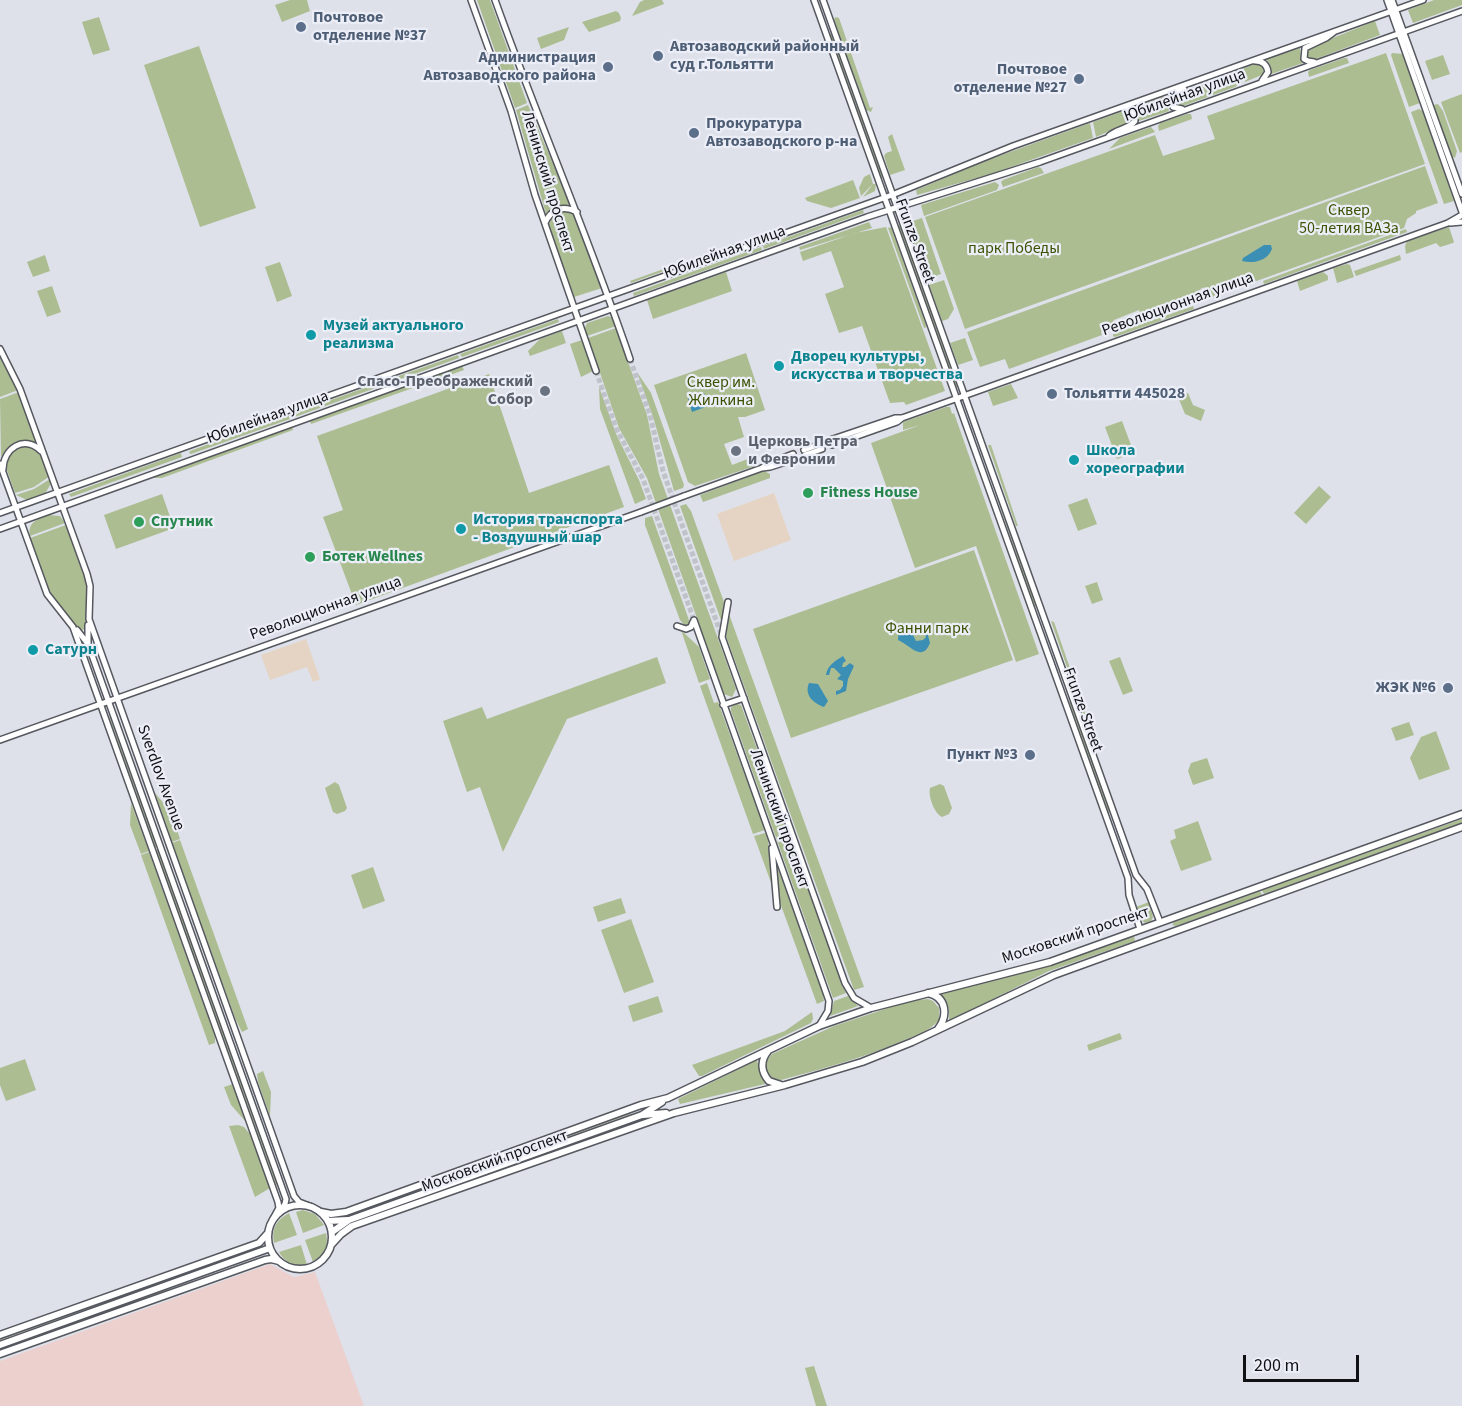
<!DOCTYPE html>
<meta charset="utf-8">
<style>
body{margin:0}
#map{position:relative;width:1462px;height:1406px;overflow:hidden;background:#dee1e9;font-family:"Source Sans 3",sans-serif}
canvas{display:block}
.scale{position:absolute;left:1243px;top:1355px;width:116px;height:27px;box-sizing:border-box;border:3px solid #101114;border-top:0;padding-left:8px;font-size:18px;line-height:21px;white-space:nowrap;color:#101114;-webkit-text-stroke:4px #eceef7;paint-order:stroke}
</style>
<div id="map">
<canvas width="1462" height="1406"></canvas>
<div class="scale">200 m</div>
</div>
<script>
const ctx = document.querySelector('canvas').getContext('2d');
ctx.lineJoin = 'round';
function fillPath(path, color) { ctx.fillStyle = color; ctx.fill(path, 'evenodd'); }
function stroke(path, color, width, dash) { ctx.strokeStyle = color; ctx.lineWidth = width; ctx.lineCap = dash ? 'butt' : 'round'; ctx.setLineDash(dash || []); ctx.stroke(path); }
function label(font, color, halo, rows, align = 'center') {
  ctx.font = font + ' "Source Sans 3",sans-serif'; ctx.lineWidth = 4.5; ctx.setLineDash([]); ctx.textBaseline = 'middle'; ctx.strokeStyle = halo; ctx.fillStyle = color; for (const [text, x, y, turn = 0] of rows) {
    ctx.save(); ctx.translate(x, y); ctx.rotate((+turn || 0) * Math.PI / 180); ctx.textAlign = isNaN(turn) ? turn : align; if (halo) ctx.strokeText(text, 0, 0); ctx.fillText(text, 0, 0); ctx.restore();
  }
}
const commercial = new Path2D(`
 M774 493 791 540 734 561 717 514Z
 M306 639 320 679 313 682 307 667 270 680 261 655Z`);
const industrial = new Path2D(`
 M270 1264 294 1277 315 1272 364 1406H0V1361Z`);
const green = new Path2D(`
 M290 0H307L310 11 282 22 275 5Z
 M477 0H490L527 103 515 108Z
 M644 0H662L664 4 632 16 640 2Z
 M1434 0H1462V5L1413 23 1408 10Z
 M616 11 619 13 621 18 620 21 589 32 582 22Z
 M99 17 110 50 93 55 82 22Z
 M835 17 839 18 870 108 873 107 871 112 866 110 834 20Z
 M1375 21 1380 35 1313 60 1306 56 1308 48Z
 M569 27 564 40 541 49 537 38Z
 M831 33 833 34 884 177 881 178 830 35Z
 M199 46 256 208 200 227 144 65Z
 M1300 48 1301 59 1303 63 1271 74 1270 64 1266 59Z
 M1386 53 1425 164 965 329 925 217 1155 135 1163 156 1215 139 1207 116Z
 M1392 53 1403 54 1420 103 1409 107 1391 55Z
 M1443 55 1450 74 1432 80 1425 61Z
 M1344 58H1347L1349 63 1309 77 1308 72 1310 70Z
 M1257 63 1263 65 1264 74 1245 82 1244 68Z
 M1242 69V82L1235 87 1180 107 1172 103V98L1177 94Z
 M1462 94V152L1460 153 1441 102Z
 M1165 96 1169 111 1139 121 1135 107Z
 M1438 104 1443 111 1457 151 1455 158 1451 156 1433 105Z
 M528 105 571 206H555L546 214 516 110Z
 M1419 109 1423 111 1454 201 1444 204 1411 112Z
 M1126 110 1131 113 1132 121 1096 137 1093 122Z
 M1187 114H1191L1192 119 1159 131 1158 126 1160 123Z
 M1090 123 1093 138 991 174 917 195 916 190 985 161Z
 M1151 127 1155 132 1109 149 1120 138Z
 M892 134 905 170 890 175 884 156 886 153 892 151 888 137Z
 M1425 166 1438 203 1416 211V213L1407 219 1404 228 1212 297 1208 287 1202 288 1189 299 1191 304 1144 321 1139 310 1114 320 1108 330 1101 332 1102 335 1009 369 1005 359 980 367 967 332Z
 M1038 167 1041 168 1044 173 1003 187 1001 182 1003 180Z
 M870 174 873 184H876L875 191 863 197 873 184 861 196 859 188 864 177Z
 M853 180 860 198 831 208 807 201 805 198Z
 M995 182 999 185 997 190 924 216 921 205Z
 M863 210 864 213 764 249 763 246Z
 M566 211 576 215 602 288 574 297 548 226 553 216Z
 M922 218 941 274 927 279 907 223Z
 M869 222 872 228 800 250 799 247Z
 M901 225 959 386 956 388 898 226Z
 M886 227 945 391 906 405 904 402 890 403 862 326 839 333 825 294 844 287 831 251 803 261 800 252 855 233Z
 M891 227 927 327 924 328 888 228Z
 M1449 227 1454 242 1453 243 1440 247 1436 243 1406 254 1405 246 1407 241Z
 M1406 229 1407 232 1264 284 1263 281Z
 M739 242 740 244 631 283 630 281Z
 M761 247 762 250 634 296 633 293Z
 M45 255 50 271 33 277 27 262Z
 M1400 255 1401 260 1356 276 1354 271Z
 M280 262 292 296 277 302 265 267Z
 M1347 264 1350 265 1354 277 1337 283 1333 268Z
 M726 272 732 291 653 319 647 300Z
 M1323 272 1328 276V280L1300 291 1297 281Z
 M944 280 954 309 948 319 942 321 929 285Z
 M52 286 61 312 47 317 37 291Z
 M1193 306 1194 309 1115 337 1113 336V334Z
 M608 316 613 318 616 326 587 336 585 328 587 323Z
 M558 319 559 322 462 357 460 354Z
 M616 328 647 415 659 474 736 689 732 697 724 694 647 478 619 428 588 338Z
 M562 331 566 343 530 356 528 351 540 339Z
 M965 338 973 360 958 365 950 343Z
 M582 340 593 371 581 377 570 344Z
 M746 353 765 410 745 417H738L744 437 724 444 732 465 753 457 755 466 695 486 688 482 654 385Z
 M0 354 18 390 0 397Z
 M458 355 459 358 292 418 291 414Z
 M462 366 464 370 311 424 310 421Z
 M637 372 651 393 684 485 683 488 674 491 654 420Z
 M489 374 529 493 609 465 624 507 356 605 323 517 343 510 317 436Z
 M1011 384 1018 398 993 406 988 392Z
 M599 387 617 436 639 480 646 499 635 504 600 409Z
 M19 392 39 445C23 439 10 441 1 457L0 399Z
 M1188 393 1193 405 1205 410 1201 421 1185 414 1178 397Z
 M946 407H950L952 414 954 413 1039 654 1016 662 976 546 915 568 871 443 920 425 903 430V422Z
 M288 415 290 419 191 454 189 453 190 451Z
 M1122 421 1134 453 1117 459 1105 427Z
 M292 427 293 430 162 478H150Z
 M988 445H991L1018 526H1016Z
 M25 446C42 448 44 461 50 476L34 487 15 493 5 465C10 454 13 448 25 446Z
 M181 453 182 457 71 497 69 494Z
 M764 471 770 474V478L703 502 700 495Z
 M50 479V485L45 494 27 500 16 495 34 489Z
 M1319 486 1331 497 1306 524 1294 513Z
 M995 492 997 493 1038 606 1034 607Z
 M162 494 174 528 116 549 104 515Z
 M1087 498 1097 524 1078 531 1068 505Z
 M686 504 691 511 724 602 722 623 680 506Z
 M49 515 60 516 65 523 30 536C27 522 38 519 49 515Z
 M652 516 689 620V624L685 626 680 620 645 525V518Z
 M66 525 86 582V627L83 630 78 629 51 596 30 538Z
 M974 550 1013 660 791 738 753 629Z
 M1097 582 1103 600 1092 604 1085 586Z
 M729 614 864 987 854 990 726 636Z
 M1051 621 1054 622 1091 729 1088 728Z
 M681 630 699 647 710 679 699 683Z
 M657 657 666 683 567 719 503 852 480 787 467 792 443 721 482 707 487 719Z
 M1120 657 1133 691 1123 695 1109 661Z
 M707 683 714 703 718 702 765 830 753 834 700 686Z
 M1071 700 1111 812 1108 813 1069 702Z
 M737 704 741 705 846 993 833 998 731 711V707Z
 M109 717H110L157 847H155Z
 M1409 722 1414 735 1396 741 1391 728Z
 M1436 731 1450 769 1419 780 1410 758 1421 737Z
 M1207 758 1214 778 1193 785 1188 771 1191 763Z
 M335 782 339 785 347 808 345 811 337 814 333 812 325 788Z
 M940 784 944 786 952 808 949 814 942 817C934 813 928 796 930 788Z
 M155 793 171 812 180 839 172 842Z
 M131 803 149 851 141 854 130 825Z
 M1462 819V824L1264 894 1262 890Z
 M1198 821 1212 860 1181 871 1170 841 1176 838 1174 830Z
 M765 833 768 839 773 888 754 836Z
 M180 840 248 1029 242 1032 235 1018 172 843Z
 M168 845 288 1181 286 1182 166 846Z
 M158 849 278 1185H276L156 850Z
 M149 852 215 1036V1043L209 1045 141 855Z
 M774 857 823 994 824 1001 817 1004 779 900Z
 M373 867 385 901 363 909 351 875Z
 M1260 891 1262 895 1176 926 1172 925 1174 922Z
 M621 898 626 913 598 922 593 907Z
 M1149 902 1153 917 1151 921 1145 923 1140 919 1136 907Z
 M631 919 654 982 624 993 601 930Z
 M1134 936 1135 941 1049 971 949 1021C950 1009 948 1003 940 994L1048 966Z
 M658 996 663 1012 633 1022 628 1006Z
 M848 996 858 1006 830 1016 834 1001Z
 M928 999 933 1001 939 1008V1020C930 1031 914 1036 902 1041 863 1058 822 1069 781 1080H774L766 1073 765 1063 772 1054 834 1026 909 1001Z
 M812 1012 813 1019 811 1023 702 1076H699L692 1065 785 1031Z
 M1120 1033 1122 1039 1089 1051 1087 1045Z
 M25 1059 36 1090 6 1101 0 1085V1068Z
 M757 1060 761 1075 766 1082 765 1084 680 1104 678 1099Z
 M263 1071 271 1092 270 1116 258 1082 257 1074Z
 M233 1084 246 1121V1122L231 1105 224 1087Z
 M631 1112V1114L392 1200 391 1198Z
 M635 1122 636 1124 396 1209 395 1207Z
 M238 1125 244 1127 250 1134 270 1188 255 1197 229 1126Z
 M303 1210 315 1214 324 1225 303 1233 296 1212Z
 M289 1213 297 1235 274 1243C271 1229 276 1220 289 1213Z
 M326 1233C329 1246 325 1255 313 1262L305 1240Z
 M301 1245 307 1265C295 1267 285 1263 279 1252Z
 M165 1279V1281L0 1340V1338Z
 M168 1289V1291L0 1351V1349Z
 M814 1366 827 1406H816L805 1368Z`);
const water = new Path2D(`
 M1264 245H1271L1272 249C1267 261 1254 264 1242 261L1243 258Z
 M704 393 708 406 692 412 688 399Z
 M909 625 921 627 915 629 912 633 916 641 923 640 926 637 924 632H927L930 643C922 663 910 645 898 640L899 627Z
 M843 656 846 661 843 663 842 667H845L850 663 854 666 848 679 846 691 836 695V691L840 690 843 686V681L837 679 841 675 834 668H831L829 675H826C827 666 835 661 843 656Z
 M809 683 818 684 828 701 824 707C813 703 804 695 809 683Z`);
const secondaryTunnel = new Path2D(`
 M630 359 650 415 663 471 722 637
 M596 371 616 428 643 479 694 620`);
const secondary = new Path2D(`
 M471 0 511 111 535 195 596 371
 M495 0C538 120 589 238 630 359
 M814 0 1128 878 1129 895 1140 929
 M823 0 1136 875 1147 889 1160 922
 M1387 0 1462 212
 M1392 0 1462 194
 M1255 61C1262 61 1267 64 1268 72L1262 81
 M1314 62 1308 61 1304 59 1305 48 1326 38 1334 32
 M1182 109 1173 107 1170 100 1175 93 1184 89
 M1109 136C1116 129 1129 129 1135 121L1132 111 1124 108
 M545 223C551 209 563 205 577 212
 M1450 223 1462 222
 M0 349 20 389 87 574 90 586 89 619 294 1196 299 1202 312 1207
 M830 440 895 418H902L1448 223 1462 215
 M832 445 897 422 902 418
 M804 450 820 444
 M805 455 822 449
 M0 464 47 594 73 627 90 675 278 1202 279 1208 273 1219
 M762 468 770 467 795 459
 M3 469C3 449 24 434 41 451
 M684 496 762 468 769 463 793 454
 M0 513 892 195 1013 146 1423 0
 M0 529 867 217 1040 162 1462 11
 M728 602 722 637 845 983 854 998 871 1008
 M694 620 829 1001 828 1011 819 1026
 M677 626 686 629 691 627 693 622
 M77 630 88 644 286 1199 285 1204 279 1213
 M88 644V625
 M723 705 744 698
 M0 740 641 512
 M772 848 777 907`);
const primary = new Path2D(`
 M928 993C947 997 948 1016 938 1029
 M768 1051C760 1061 761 1072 769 1081L781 1085
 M643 1115 666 1113
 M268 1237a32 32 0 1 1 64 0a32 32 0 1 1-64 0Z
 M321 1212 331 1214 346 1212 641 1105 668 1098 819 1026 871 1008 1050 962 1462 814
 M328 1221 348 1220
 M332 1232 349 1220 642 1115 662 1102
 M331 1245 341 1234 352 1226 674 1113 785 1085 862 1062 912 1042 1054 975 1462 827
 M0 1335 259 1243 268 1233
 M0 1345 270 1248
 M0 1354 265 1260 271 1259 279 1261`);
const secondaryBridge = new Path2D(`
 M641 512 684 496`);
const markers = [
 [301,27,6,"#5c6f8a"],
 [658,56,6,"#5c6f8a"],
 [608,67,6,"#5c6f8a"],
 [1079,79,6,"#5c6f8a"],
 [694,133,6,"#5c6f8a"],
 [311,335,6,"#0f9aa8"],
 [779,366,6,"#0f9aa8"],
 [545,391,6,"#6b7280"],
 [1052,394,6,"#5c6f8a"],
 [736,451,6,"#6b7280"],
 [1074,460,6,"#0f9aa8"],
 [808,493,6,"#2e9e5b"],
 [139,522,6,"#2e9e5b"],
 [461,529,6,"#0f9aa8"],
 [310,557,6,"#2e9e5b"],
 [33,650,6,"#0f9aa8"],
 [1448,688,6,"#5c6f8a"],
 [1030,755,6,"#5c6f8a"]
];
const serviceNames = [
 ["Почтовое",313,18],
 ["отделение №37",313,36],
 ["Автозаводский районный",670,47],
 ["суд г.Тольятти",670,65],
 ["Администрация",596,58,"right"],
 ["Автозаводского района",596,76,"right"],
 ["Почтовое",1067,70,"right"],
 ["отделение №27",1067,88,"right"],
 ["Прокуратура",706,124],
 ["Автозаводского р-на",706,142],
 ["Тольятти 445028",1064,394],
 ["ЖЭК №6",1436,688,"right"],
 ["Пункт №3",1018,755,"right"]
];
const streetNames = [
 ["Юбилейная улица",1185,96,-20],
 ["Ленинский проспект",547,182,73],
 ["Frunze Street",914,241,70],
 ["Юбилейная улица",725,253,-20],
 ["Революционная улица",1178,305,-20],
 ["Юбилейная улица",268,418,-20],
 ["Революционная улица",326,609,-20],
 ["Frunze Street",1082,710,70],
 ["Sverdlov Avenue",160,778,70],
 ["Ленинский проспект",779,819,70],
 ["Московский проспект",1076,936,-18],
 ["Московский проспект",495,1162,-20]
];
const parkNames = [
 ["Сквер",1349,211],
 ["50-летия ВАЗа",1349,229],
 ["парк Победы",1014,249],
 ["Сквер им.",721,383],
 ["Жилкина",721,401],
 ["Фанни парк",927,629]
];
const cultureNames = [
 ["Музей актуального",323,326],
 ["реализма",323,344],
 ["Дворец культуры,",791,357],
 ["искусства и творчества",791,375],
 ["Школа",1086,451],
 ["хореографии",1086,469],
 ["История транспорта",473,520],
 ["- Воздушный шар",473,538],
 ["Сатурн",45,650]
];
const worshipNames = [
 ["Спасо-Преображенский",533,382],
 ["Собор",533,400],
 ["Церковь Петра",748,442,"left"],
 ["и Февронии",748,460,"left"]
];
const leisureNames = [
 ["Fitness House",820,493],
 ["Спутник",151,522],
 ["Ботек Wellnes",322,557]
];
fillPath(commercial, '#e5d4c3');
fillPath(industrial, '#ebd0ce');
fillPath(green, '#acbd92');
fillPath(water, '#3b8eb4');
stroke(secondaryTunnel, '#bfc2c9', 5, [5, 2.5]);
stroke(secondary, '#56585f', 8);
stroke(primary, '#56585f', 9);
stroke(secondary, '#fff', 5);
stroke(primary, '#fff', 6);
stroke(secondaryBridge, '#56585f', 8, []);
stroke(secondaryBridge, '#fff', 5);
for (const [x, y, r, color] of markers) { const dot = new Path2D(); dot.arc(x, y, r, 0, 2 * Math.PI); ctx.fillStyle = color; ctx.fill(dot); stroke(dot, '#eceef7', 2); }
label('bold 16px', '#4e5e75', '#eceef7', serviceNames, 'left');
label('16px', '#101114', '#eceef7', streetNames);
label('16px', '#3b5100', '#eceef7', parkNames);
label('bold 16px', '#0d838f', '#eceef7', cultureNames, 'left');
label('bold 16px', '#5b616d', '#eceef7', worshipNames, 'right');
label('bold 16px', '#27864d', '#eceef7', leisureNames, 'left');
</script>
